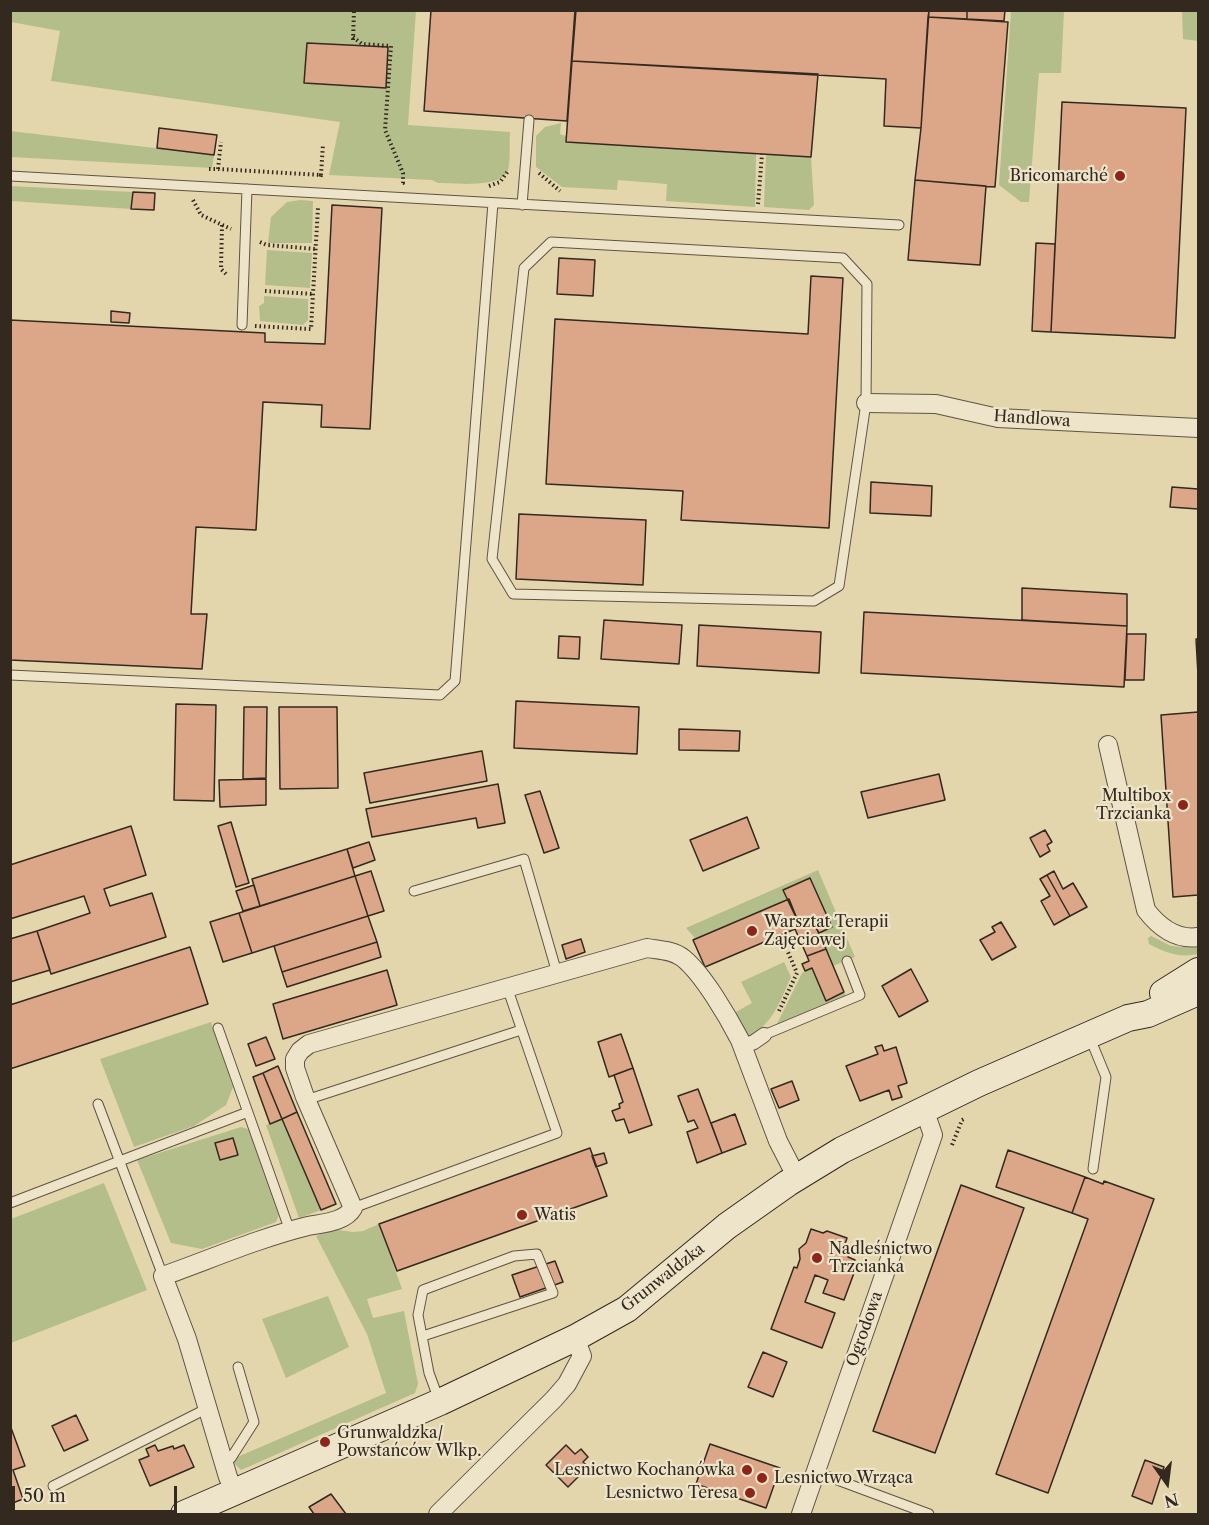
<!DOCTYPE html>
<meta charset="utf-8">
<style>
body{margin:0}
#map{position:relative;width:1209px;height:1525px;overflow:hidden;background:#e3d6ad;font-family:"Libre Caslon Text",serif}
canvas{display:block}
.frame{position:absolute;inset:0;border:12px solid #33291e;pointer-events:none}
.north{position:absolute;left:1137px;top:1453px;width:60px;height:60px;-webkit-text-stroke:4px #ede4ca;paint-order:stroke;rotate:166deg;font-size:16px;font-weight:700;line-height:24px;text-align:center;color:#33291e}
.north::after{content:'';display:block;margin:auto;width:21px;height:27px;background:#33291e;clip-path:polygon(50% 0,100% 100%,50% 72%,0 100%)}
.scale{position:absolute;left:12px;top:1486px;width:165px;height:27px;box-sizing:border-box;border:3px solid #33291e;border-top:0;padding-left:8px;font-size:18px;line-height:21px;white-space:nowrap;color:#33291e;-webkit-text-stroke:4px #ede4ca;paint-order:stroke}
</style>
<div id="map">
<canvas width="1209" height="1525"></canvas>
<div class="frame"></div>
<div class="north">N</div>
<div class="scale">50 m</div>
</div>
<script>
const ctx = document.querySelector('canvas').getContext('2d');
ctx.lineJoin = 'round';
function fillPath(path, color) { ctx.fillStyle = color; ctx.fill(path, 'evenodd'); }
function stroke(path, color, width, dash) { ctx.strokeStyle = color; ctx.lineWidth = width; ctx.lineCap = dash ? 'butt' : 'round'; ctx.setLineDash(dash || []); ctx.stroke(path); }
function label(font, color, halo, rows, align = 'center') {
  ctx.font = font + ' "Libre Caslon Text",serif'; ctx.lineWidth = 4.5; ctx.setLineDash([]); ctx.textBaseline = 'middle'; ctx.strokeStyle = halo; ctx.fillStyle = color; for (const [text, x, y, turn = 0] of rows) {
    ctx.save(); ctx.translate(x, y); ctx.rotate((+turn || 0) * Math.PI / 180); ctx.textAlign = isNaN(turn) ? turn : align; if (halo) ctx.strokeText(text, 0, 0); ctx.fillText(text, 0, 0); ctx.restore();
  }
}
const green = new Path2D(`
 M10 11H416L408 125 510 132C509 144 511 159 508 170 502 189 454 183 438 183L432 180 329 175 340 122 51 81 60 31 11 22Z
 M1011 11H1064L1061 73H1039L1029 202H1021L999 185Z
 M1182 11H1198V41L1183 39Z
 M561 123 560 134 566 136V142L756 154 755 207 666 201 667 184 618 180 617 190 562 187 536 167V136L545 127Z
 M10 131 214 155 212 168 11 157Z
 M766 154 811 157 814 205 809 210 764 207Z
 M10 186 133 192 131 209 11 201Z
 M300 200 313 201 312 243H268L271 217 287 202Z
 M267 250 312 253 310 288 265 285Z
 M264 296 308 299V320L303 325 260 321 259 306 264 303Z
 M818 870 855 957 833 966 819 933 832 927 810 878 783 890 787 900 693 940 694 937 686 928Z
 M1151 936 1171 946 1198 948V954C1179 958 1166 953 1149 944L1148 938Z
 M784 962 791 977C777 1008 774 1021 745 1041L732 1014 752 1003 741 982Z
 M812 968 826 1000 844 992 846 996 775 1028 802 973Z
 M211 1022 233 1087 226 1105 194 1126 134 1147 100 1059Z
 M282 1119 321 1210 299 1218 266 1125Z
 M241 1127 251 1130 280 1212 276 1222 202 1249 171 1243 137 1160Z
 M104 1183 147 1290 11 1343V1219Z
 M379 1224 402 1289 367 1299 373 1318 404 1311 418 1384 415 1393 241 1470 233 1462 235 1458 386 1393 367 1334 316 1236 332 1229 353 1232 363 1231Z
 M328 1296 349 1347 286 1378 262 1319Z`);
const building = new Path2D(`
 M431 10H575L567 121 424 111Z
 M576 10 929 11 921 128 884 126 886 79 572 61Z
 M921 10H967V19L928 17 929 11Z
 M967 10H1005L1004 21 967 19Z
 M928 17 1008 22 995 187 915 180 921 128Z
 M307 43 388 47 386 88 304 83Z
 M572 61 818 74 811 157 566 142Z
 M1062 102 1186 108 1175 338 1051 332Z
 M159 128 217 135 214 155 157 148Z
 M915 180 986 186 980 265 908 260Z
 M133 192 155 193 154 210 131 209Z
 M332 205 382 208 370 429 321 427 322 405 263 402 256 530 196 527 191 614H207L202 669 10 660V320L265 333V342L325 344Z
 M1036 243 1055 244 1051 332 1032 331Z
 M559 258 595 260 593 296 557 294Z
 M811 276 843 278 829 528 681 520 683 491 546 484 555 319 808 334Z
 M111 311 130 313 129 323 111 322Z
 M871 482 932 486 931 516 870 513Z
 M1172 487 1198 489V509L1170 507Z
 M519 514 646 520 643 585 516 579Z
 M1022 588 1127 594V626L1022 620Z
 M864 612 1127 626 1124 687 861 673Z
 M604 620 682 625 679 664 601 659Z
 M699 625 821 632 819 673 697 666Z
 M1127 634H1146L1144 680H1125Z
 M559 636 580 637 579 659 558 658Z
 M1196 639H1198V675Z
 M516 701 639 707 637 754 514 748Z
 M176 704 216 705 214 801 174 800Z
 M244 707H267L266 778 243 779Z
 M279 707H337L338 788 280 789Z
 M1198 712V895L1173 897 1161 715Z
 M679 729 740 731 739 751 679 750Z
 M482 751 487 781 370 803 364 773Z
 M939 774 945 800 868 818 861 792Z
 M266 779V805L220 807 219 780Z
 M498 784 505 823 478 828 476 818 372 837 366 809Z
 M540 791 559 848 544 853 525 795Z
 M747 817 759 848 703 871 690 840Z
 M231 822 249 883 236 887 218 826Z
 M131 826 146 875 104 889 110 906 152 893 166 937 51 974 37 931 90 913 84 896 10 919V865Z
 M1045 830 1052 842 1047 845 1050 851 1040 857 1030 838Z
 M369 842 375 860 353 868 347 849Z
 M347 849 355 876 260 906 252 879Z
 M371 871 384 911 368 916 355 876Z
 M1054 871 1063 889 1073 883 1087 907 1070 916 1047 875Z
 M1047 875 1070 916 1054 925 1041 901 1050 896 1040 879Z
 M355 876 368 916 252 953 239 913Z
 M810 878 832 927 819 933 813 921 800 926 783 890Z
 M254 885 260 906 243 911 236 891Z
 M789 899 800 926 813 921 826 949 807 956 795 929 705 967 693 940Z
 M239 913 252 953 223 962 210 922Z
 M368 916 377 942 282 972 274 946Z
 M1001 922 1016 947 992 960 980 940 995 932 992 927Z
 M37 931 50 970 10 982V939Z
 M581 939 585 952 566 959 562 945Z
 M377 942 381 957 287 987 282 972Z
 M190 947 208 1004 10 1069V1005Z
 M826 949 844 992 826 1001 812 968 805 971 802 964 809 961 807 956Z
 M911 969 928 1001 899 1017 882 986Z
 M387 970 397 1005 283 1039 273 1004Z
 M621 1034 633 1068 609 1077 598 1042Z
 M266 1037 275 1059 256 1066 248 1044Z
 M882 1045 884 1051 896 1047 907 1083 898 1086 902 1097 892 1100 889 1090 860 1101 846 1066 878 1054 875 1047Z
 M278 1066 297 1112 282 1119 263 1073Z
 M633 1068 652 1125 629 1133 624 1119 616 1121 612 1111 620 1108 619 1104 623 1102 614 1075Z
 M263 1073 282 1119 270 1124 253 1077Z
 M792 1081 799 1100 779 1108 771 1089Z
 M698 1089 722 1153 697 1163 687 1132 698 1128 694 1120 688 1122 678 1096Z
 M297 1112 336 1204 321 1210 282 1119Z
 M735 1114 746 1144 722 1153 711 1123Z
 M233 1138 238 1155 220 1160 215 1143Z
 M590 1148 607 1196 397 1271 379 1224Z
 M1008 1150 1085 1177 1072 1213 996 1187Z
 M604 1153 607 1163 596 1167 592 1156Z
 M1085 1177 1103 1184 1104 1181 1154 1199 1048 1493 996 1474 1088 1219 1072 1213Z
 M961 1185 1024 1208 935 1453 873 1431Z
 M811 1229 823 1233 827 1231 847 1238 845 1244 852 1246 848 1257 855 1260 849 1272 854 1273 844 1300 823 1293 828 1280 815 1275 805 1302 835 1313 822 1348 771 1329 794 1267 797 1268 800 1259 799 1249 806 1243Z
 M555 1261 563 1282 520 1297 512 1275Z
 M763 1352 787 1362 773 1397 748 1387Z
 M76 1415 88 1440 64 1451 52 1426Z
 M10 1425 25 1466 13 1470 23 1499 10 1504Z
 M710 1444 780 1468 766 1508 696 1484Z
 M155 1445 158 1451 173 1446 174 1449 184 1445 194 1467 150 1486 139 1460 149 1456 146 1449Z
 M566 1445 575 1454 581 1449 588 1457 583 1462 588 1467 568 1487 546 1465Z
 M1145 1460 1164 1467 1152 1504 1132 1496Z
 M331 1494 346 1514H314L309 1507Z`);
const path = new Path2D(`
 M353 37 362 44 391 46 385 130 403 173V183H401
 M353 40 354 10
 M209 169H218L221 142
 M218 169 321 175 320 179
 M539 173 560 191
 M321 175 323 144
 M489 186 500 182 508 171
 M193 200 201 215 231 229
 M758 204 762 154
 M222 225 221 269 228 276
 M260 242 267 245 316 249
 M265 291 313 294
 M255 326 311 329 318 207
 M779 1011 797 973 787 950
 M952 1145 962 1120 966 1118`);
const service = new Path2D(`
 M10 176 899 225
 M522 205 529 120
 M551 242 843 258 867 284 866 403 839 586 814 601 513 594 492 559 524 268Z
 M242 325 247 189
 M10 675 440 695 455 681 493 203
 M414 891 524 859 557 973
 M218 1028 290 1231
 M764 1035 860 995 847 961
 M1090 1038 1106 1077 1093 1169
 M306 1100 521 1030
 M98 1104 163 1276
 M10 1203 248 1112
 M353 1208 557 1133 507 987
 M423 1336 553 1293 537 1254 514 1256 423 1290 418 1315 429 1373 439 1400
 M223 1460 231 1458 254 1422 238 1367
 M816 1472 929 1514
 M53 1486 208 1408`);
const pedestrian = new Path2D(`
 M742 1047 754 1042 764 1035`);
const minor = new Path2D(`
 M866 403 936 404 998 418 1198 428
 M1108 745 1146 910C1159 927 1176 940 1198 937
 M235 1493 228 1477 187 1339 163 1276C211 1259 259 1238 308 1226 323 1223 345 1222 353 1208L350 1201 305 1097 295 1068V1059L300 1051 309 1044 647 948C659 950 673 950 683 958 703 974 728 1017 740 1040L778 1141 797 1178
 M438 1514 554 1399 567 1384 582 1356 575 1338
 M801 1514 933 1135 924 1109`);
const secondary = new Path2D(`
 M1163 993 1198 971
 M184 1514 440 1402 575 1338 627 1309 727 1226 788 1183 842 1150 979 1083 1128 1018 1148 1014 1198 992`);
const markers = [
 [1120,176,6,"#8f2418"],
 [1183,805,6,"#8f2418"],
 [752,931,6,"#8f2418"],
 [522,1215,6,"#8f2418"],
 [817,1258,6,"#8f2418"],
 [325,1442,6,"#8f2418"],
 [747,1470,6,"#8f2418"],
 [762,1478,6,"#8f2418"],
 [750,1493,6,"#8f2418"]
];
const poiNames = [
 ["Bricomarché",1108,176,"right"],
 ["Multibox",1171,796,"right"],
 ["Trzcianka",1171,814,"right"],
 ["Warsztat Terapii",764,922],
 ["Zajęciowej",764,940],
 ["Watis",534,1215],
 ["Nadleśnictwo",829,1249],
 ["Trzcianka",829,1267],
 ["Grunwaldzka/",337,1433],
 ["Powstańców Wlkp.",337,1451],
 ["Lesnictwo Kochanówka",735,1470,"right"],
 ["Lesnictwo Wrząca",774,1478],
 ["Lesnictwo Teresa",738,1493,"right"]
];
const streetNames = [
 ["Handlowa",1032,419,4],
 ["Grunwaldzka",663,1278,-38],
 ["Ogrodowa",865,1329,-71]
];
fillPath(green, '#b4be8a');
fillPath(building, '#dca788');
stroke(building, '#33291e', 1.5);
stroke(service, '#5f5442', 11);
stroke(pedestrian, '#5f5442', 16);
stroke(minor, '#5f5442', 20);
stroke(secondary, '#33291e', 28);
stroke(path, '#33291e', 4, [1.5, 3]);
stroke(service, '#ede4ca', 9);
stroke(pedestrian, '#ede4ca', 14);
stroke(minor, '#ede4ca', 18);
stroke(secondary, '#ede4ca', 26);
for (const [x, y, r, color] of markers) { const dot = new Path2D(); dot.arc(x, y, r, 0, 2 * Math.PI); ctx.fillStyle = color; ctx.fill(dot); stroke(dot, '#ede4ca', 2); }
label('16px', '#33291e', '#ede4ca', poiNames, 'left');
label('16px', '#33291e', '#ede4ca', streetNames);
</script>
